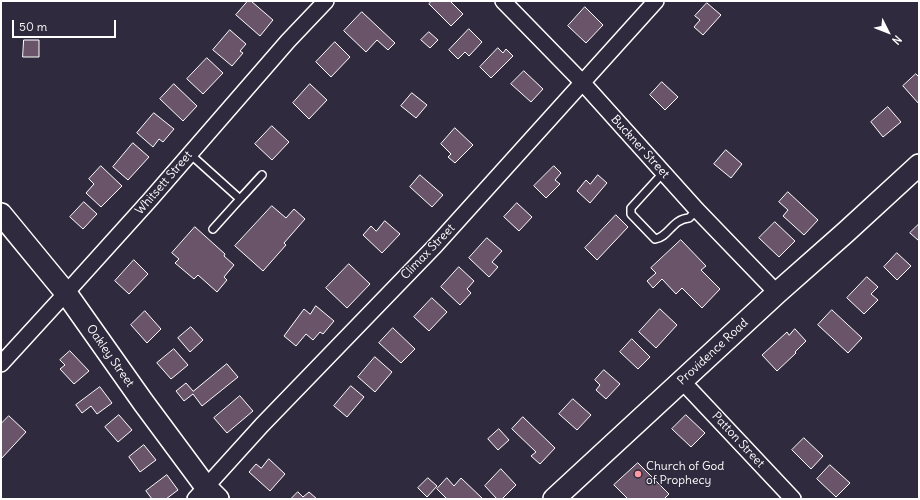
<!DOCTYPE html>
<style>
body{margin:0}
#map{position:relative;width:920px;height:500px;overflow:hidden;background:#2f2a3d;font-family:Delius,sans-serif}
canvas{display:block}
.frame{position:absolute;inset:0;border:2px solid #fff;pointer-events:none}
.north{position:absolute;left:868px;top:12px;width:40px;height:40px;-webkit-text-stroke:3px #2f2a3d;paint-order:stroke;rotate:132deg;font-size:11px;font-weight:700;line-height:16px;text-align:center;color:#fff}
.north::after{content:'';display:block;margin:auto;width:14px;height:18px;background:#fff;clip-path:polygon(50% 0,100% 100%,50% 72%,0 100%)}
.scale{position:absolute;left:12px;top:20px;width:104px;height:18px;box-sizing:border-box;border:2px solid #fff;border-top:0;padding-left:5px;font-size:12px;line-height:14px;white-space:nowrap;color:#fff;-webkit-text-stroke:3px #2f2a3d;paint-order:stroke}
</style>
<div id="map">
<canvas width="920" height="500"></canvas>
<div class="frame"></div>
<div class="north">N</div>
<div class="scale">50 m</div>
</div>
<script>
const ctx = document.querySelector('canvas').getContext('2d');
ctx.lineJoin = 'round';
function fillPath(path, color) { ctx.fillStyle = color; ctx.fill(path, 'evenodd'); }
function stroke(path, color, width, dash) { ctx.strokeStyle = color; ctx.lineWidth = width; ctx.lineCap = dash ? 'butt' : 'round'; ctx.setLineDash(dash || []); ctx.stroke(path); }
function label(font, color, halo, rows, align = 'center') {
  ctx.font = font + ' Delius,sans-serif'; ctx.lineWidth = 3; ctx.setLineDash([]); ctx.textBaseline = 'middle'; ctx.strokeStyle = halo; ctx.fillStyle = color; for (const [text, x, y, turn = 0] of rows) {
    ctx.save(); ctx.translate(x, y); ctx.rotate((+turn || 0) * Math.PI / 180); ctx.textAlign = isNaN(turn) ? turn : align; if (halo) ctx.strokeText(text, 0, 0); ctx.fillText(text, 0, 0); ctx.restore();
  }
}
const building = new Path2D(`
 M248 1H251L273 20 260 36 236 15Z
 M432 1H450L463 14 451 26 429 4Z
 M707 3 721 15 703 35 694 27 700 20 695 16Z
 M585 7 603 25 586 43 568 26Z
 M362 12 395 43 388 50 377 40 366 52 344 31Z
 M469 29 482 42 469 56 465 52 458 59 449 50Z
 M230 30 246 44 240 51 243 53 232 66 213 50Z
 M429 32 438 40 430 48 421 40Z
 M24 40H39V57H23Z
 M335 42 350 57 331 77 316 62Z
 M498 48 503 53 506 49 513 56 491 78 480 67Z
 M207 58 223 73 203 94 187 79Z
 M524 71 543 89 531 102 511 84Z
 M916 74 919 77V104L903 86Z
 M662 82 678 97 665 110 650 95Z
 M174 84 197 106 183 121 160 99Z
 M310 84 327 100 309 119 293 103Z
 M412 93 427 105 416 118 401 106Z
 M888 107 901 122 883 137 871 122Z
 M154 113 174 129 163 142 159 139 153 147 137 133Z
 M272 126 289 142 272 160 255 144Z
 M455 128 473 145 455 163 448 157 451 154 441 144Z
 M133 143 149 157 128 180 113 167Z
 M726 150 742 164 731 178 714 164Z
 M101 166 122 186 101 207 86 193 94 184 89 179Z
 M554 166 561 173 555 180 560 184 546 198 534 186Z
 M420 175 443 195 432 207 410 187Z
 M598 175 607 183 590 203 577 191 586 180 590 184Z
 M788 192 818 220 804 235 783 216 788 210 779 202Z
 M84 202 97 214 83 229 70 217Z
 M517 203 532 217 519 231 504 217Z
 M272 206 286 218 294 209 305 219 284 243 286 245 263 271 235 246Z
 M616 215 628 227 597 260 585 248Z
 M385 221 400 234 382 253 363 235 371 226 376 231Z
 M775 222 795 241 779 257 759 238Z
 M919 224V241L910 233Z
 M195 227 225 254 224 256 234 265 224 277 227 280 217 292 198 275 194 279 175 263 179 259 172 253Z
 M487 238 502 251 492 262 498 267 489 277 469 258Z
 M681 240 706 266 701 270 720 289 702 308 682 288 676 294 662 279 653 288 647 281 656 273 651 268Z
 M897 253 911 266 897 280 884 267Z
 M134 260 148 274 129 294 115 281Z
 M349 264 370 284 347 308 326 288Z
 M459 267 474 281 467 289 471 293 460 305 441 287Z
 M867 277 878 287 871 294 878 300 864 314 847 298Z
 M432 298 447 312 429 331 414 317Z
 M316 306 334 321 323 334 320 332 313 340 306 334 296 346 284 336 304 309 310 314Z
 M660 309 677 325 656 348 639 332Z
 M832 310 862 338 848 353 818 325Z
 M145 311 161 329 147 343 131 325Z
 M191 327 203 340 190 352 178 338Z
 M393 328 415 349 401 363 379 343Z
 M795 329 806 341 795 352 796 353 777 371 762 355 787 332 789 335Z
 M632 339 650 357 638 369 620 352Z
 M174 349 188 365 171 379 157 363Z
 M70 351 89 371 74 384 60 369 65 365 60 360Z
 M375 357 392 372 375 392 358 377Z
 M227 364 238 377 202 406 193 394 184 401 176 391 186 383 193 391Z
 M604 370 620 384 606 399 596 390 600 385 595 380Z
 M351 386 364 397 347 417 334 406Z
 M100 387 112 403 97 414 91 406 82 413 76 405Z
 M240 396 253 411 227 433 214 418Z
 M573 399 591 415 577 430 559 414Z
 M119 415 132 430 118 442 105 427Z
 M686 415 705 433 691 447 672 429Z
 M9 416 26 432 1 459V424Z
 M523 417 555 448 540 464 531 456 536 452 512 429Z
 M499 429 509 440 498 450 488 439Z
 M804 438 823 456 811 469 792 450Z
 M144 445 156 460 140 472 129 457Z
 M269 459 285 474 270 491 249 472 256 464 261 468Z
 M638 463 669 494 664 499H628L614 485Z
 M830 465 850 483 836 497 817 479Z
 M501 469 516 485 502 499H497L485 486Z
 M167 475 178 490 166 499H152L146 491Z
 M428 478 437 486 427 497 418 488Z
 M447 478 454 486 461 478 483 499H447L437 489Z
 M298 492 303 497 309 492 317 499H291Z`);
const lane = new Path2D(`
 M190 154 240 199 213 229
 M663 173 631 208V214L655 239C669 237 672 219 689 218L697 210
 M240 199 262 175`);
const street = new Path2D(`
 M503 1 582 82 697 210 777 293
 M1 364 66 293 149 201 288 41 326 1
 M682 381 793 499
 M195 499 262 425 435 246 656 1`);
const secondary = new Path2D(`
 M1 214 66 293 143 402 206 487 218 499
 M554 499 777 293 846 232 919 165`);
const markers = [
 [638,474,4,"#ff9aa2"]
];
const streetNames = [
 ["Buckner Street",640,147,48],
 ["Whitsett Street",164,183,-49],
 ["Climax Street",428,252,-46],
 ["Providence Road",713,352,-43],
 ["Oakley Street",110,356,55],
 ["Patton Street",738,440,47]
];
const poiNames = [
 ["Church of God",646,467],
 ["of Prophecy",646,481]
];
fillPath(building, '#695469');
stroke(building, '#fff', 1);
stroke(lane, '#fff', 10);
stroke(street, '#fff', 18);
stroke(secondary, '#fff', 24);
stroke(lane, '#2f2a3d', 7);
stroke(street, '#2f2a3d', 15);
stroke(secondary, '#2f2a3d', 21);
for (const [x, y, r, color] of markers) { const dot = new Path2D(); dot.arc(x, y, r, 0, 2 * Math.PI); ctx.fillStyle = color; ctx.fill(dot); stroke(dot, '#2f2a3d', 1.5); }
label('12px', '#fff', '#2f2a3d', streetNames);
label('12px', '#fff', '#2f2a3d', poiNames, 'left');
</script>
